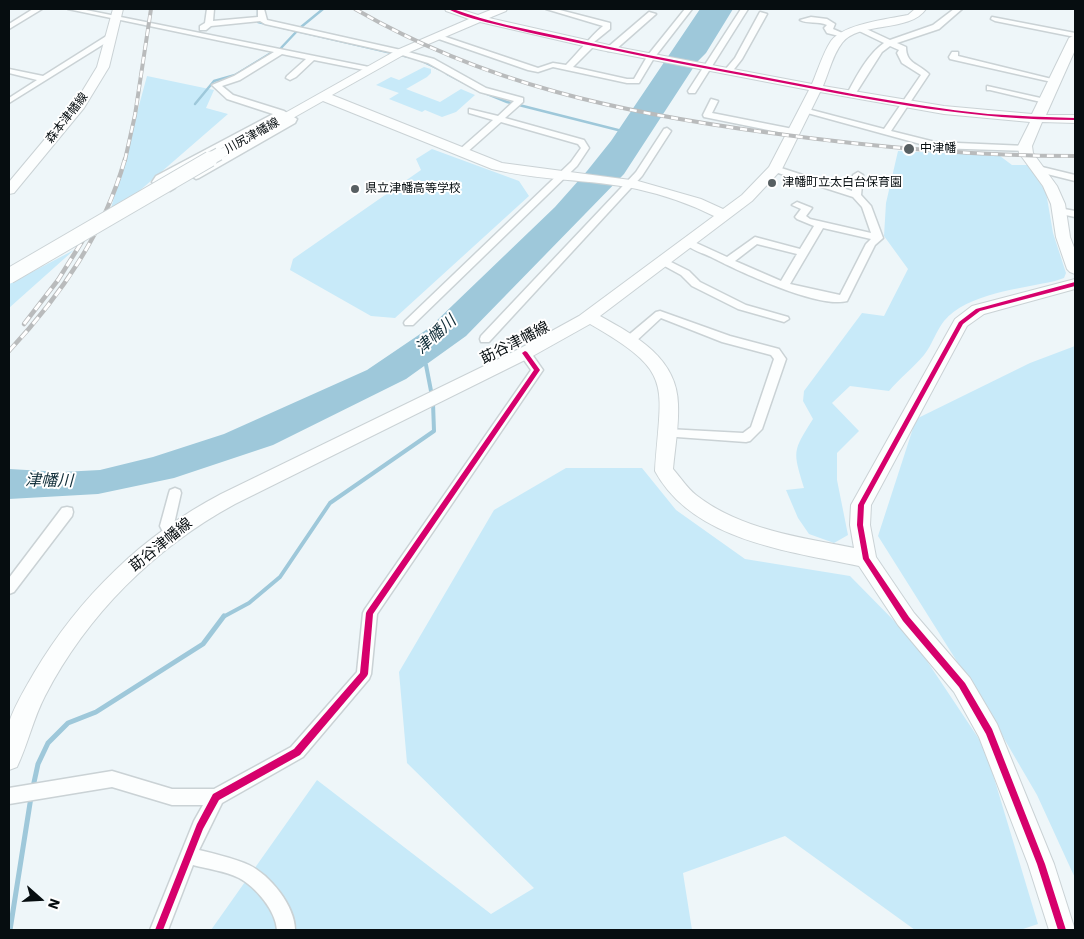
<!DOCTYPE html>
<meta charset="utf-8">
<style>
body{margin:0}
#map{position:relative;width:1084px;height:939px;overflow:hidden;background:#eef6f9;font-family:"IBM Plex Sans",sans-serif}
canvas{display:block}
.frame{position:absolute;inset:0;border:10px solid #060d10;pointer-events:none}
.north{position:absolute;left:15px;top:874px;width:50px;height:50px;-webkit-text-stroke:4px #fff;paint-order:stroke;rotate:109deg;font-size:14px;font-weight:700;line-height:20px;text-align:center;color:#060d10}
.north::after{content:'';display:block;margin:auto;width:18px;height:22px;background:#060d10;clip-path:polygon(50% 0,100% 100%,50% 72%,0 100%)}
</style>
<div id="map">
<canvas width="1084" height="939"></canvas>
<div class="frame"></div>
<div class="north">N</div>
</div>
<script>
const ctx = document.querySelector('canvas').getContext('2d');
ctx.lineJoin = 'round';
function fillPath(path, color) { ctx.fillStyle = color; ctx.fill(path, 'evenodd'); }
function stroke(path, color, width, dash) { ctx.strokeStyle = color; ctx.lineWidth = width; ctx.lineCap = dash ? 'butt' : 'round'; ctx.setLineDash(dash || []); ctx.stroke(path); }
function label(font, color, halo, rows, align = 'center') {
  ctx.font = font + ' "IBM Plex Sans","Noto Sans JP",sans-serif'; ctx.lineWidth = 4; ctx.setLineDash([]); ctx.textBaseline = 'middle'; ctx.strokeStyle = halo; ctx.fillStyle = color; for (const [text, x, y, turn = 0] of rows) {
    ctx.save(); ctx.translate(x, y); ctx.rotate((+turn || 0) * Math.PI / 180); ctx.textAlign = isNaN(turn) ? turn : align; if (halo) ctx.strokeText(text, 0, 0); ctx.fillText(text, 0, 0); ctx.restore();
  }
}
const green = new Path2D(`
 M424 67 431 69V73L427 77 406 89 440 102 461 89 475 95 456 112 442 117 425 110 422 112 389 99 399 93 376 85 391 77 399 80Z
 M147 76 214 90 206 108 228 114 122 206 110 212Z
 M432 149 519 181 529 196 395 318 371 316 290 270 293 259 421 170 416 159Z
 M898 151 1000 156 1012 165H1028L1046 192 1053 233 1066 273 1064 278 1055 281C1020 289 968 293 944 321 936 331 932 345 924 355 913 368 900 378 889 391L850 386 832 403 859 431 837 453V480L848 535 834 543 809 534 798 518 786 490 804 488C793 451 792 452 813 419L803 401 804 391 862 313 884 316 908 269 884 236 886 203Z
 M74 250 9 308V284Z
 M1075 346V878L1037 795 985 706 878 536 916 419 1030 363Z
 M566 468H642L676 510 745 559 850 576 913 640 985 748 1038 924 1020 930H915L785 836 683 873 692 930H211L317 780 491 914 534 888 407 763 399 672 494 510Z`);
const water = new Path2D(`
 M700 9H733L706 53 697 62 624 174 466 336 406 379 273 445 174 478 98 494 9 499V469L62 472 100 470 153 457 224 434 367 370 429 328 555 207 587 171 611 141Z`);
const streamFar2 = new Path2D(`
 M258 9V22L409 57
 M301 27 323 9
 M281 48 297 31
 M418 59 439 69
 M447 74 474 88
 M480 91 507 102 622 131
 M195 104 214 81 235 75 271 53`);
const streamFar1 = new Path2D(`
 M423 362 426 365 432 396
 M223 617 249 603 280 577 330 503 434 431 433 403`);
const stream = new Path2D(`
 M33 787 38 764 48 743 68 723 96 712 203 644 224 616
 M10 930 31 797`);
const street = new Path2D(`
 M33 9H42L9 29V24Z
 M68 9H81L369 67 373 69 369 71 314 60 296 77 290 80 286 78 287 76 306 59 282 54 240 80 222 86 233 95 284 111 297 119 295 123 199 178 196 179 191 176 288 120 281 116 163 180 175 188 170 191 154 184 152 182 156 176 273 114 227 99 212 85 234 76 274 52Z
 M207 9H214L213 21 258 17V9H264L267 20 401 50 434 59 486 88 523 98V102L505 118 584 140 589 148 577 166 413 325H405L404 323 405 321 571 162 581 148 578 144 501 122 465 154H459V150L493 120 469 113V109L498 116 514 101 480 92 428 63 399 54 265 24 260 21 211 26 206 30H200V26L205 23Z
 M546 9H556L610 23V29L594 42 592 48 573 67 627 79H634L648 55 685 9H692L654 58 639 83H627L553 67 538 72 528 70 433 37 440 35 538 68 553 63 566 65C579 52 589 38 603 26Z
 M741 9H748L695 93H689L688 91Z
 M954 9H962L939 29 897 43 906 47C906 64 918 63 929 74L891 131 935 142 1026 146 1029 147V151L935 148 800 111 804 108 884 129 921 75 902 63 897 53 899 50 890 46 882 52 854 96H848L847 94C856 77 868 54 884 43L855 29 862 27 890 40 933 25Z
 M649 12 656 14 614 51H608V47Z
 M760 12 767 14 742 59 731 73H725L724 71 735 58Z
 M811 17 827 19 835 24 833 29 847 35 843 37 827 33 824 28 827 25C818 21 807 24 800 20Z
 M992 17 1075 33V37L995 21 991 19Z
 M108 35 115 37 9 103V98L37 80 9 73V69L43 76Z
 M952 52H958V56L1060 81 1056 83 950 59 949 57Z
 M987 86 1045 99 1049 101 1045 103 990 90H987Z
 M711 99 718 101 712 113 793 129 797 132 793 135 704 117 703 115Z
 M667 128 671 131 642 176 489 342H481L480 339 481 336 636 172 664 129Z
 M775 166 852 191 853 175 858 172 863 175 861 195 871 206 883 238 875 245 847 301C819 309 738 271 711 257 703 253 691 250 684 243L689 240 692 241 727 257 755 237 800 249 814 226 797 219 795 217 801 209 792 205 797 202 812 208 806 216 810 219 871 233 862 207 853 197 772 171V167ZM823 228 871 239 866 244 840 295 790 284ZM757 244 797 254 781 281 735 261Z
 M1038 166 1075 175V181L1035 171V167Z
 M1059 208 1075 211V217L1056 213V209Z
 M663 258 689 271 700 282 746 305 788 317 789 319 784 322 738 309 692 286 681 275 659 263 658 261Z
 M660 311 730 336 779 349 786 359 762 429 750 441 746 442 663 436 661 433 667 429 743 433 751 427 774 359 771 355 722 342 661 318 633 344H625L623 341 625 338 656 312Z
 M525 349 529 350 543 370 377 614 371 674 369 679 303 757 222 803 199 850C216 854 233 858 249 865 270 875 295 906 295 930H277C276 911 256 887 239 878 225 871 208 869 193 865L168 930H150L194 821 203 805H172L112 787 9 804V788L112 771 172 789H214L291 747 357 672 363 613 365 609 531 370 519 353Z
 M175 488 180 490 181 493 174 524 182 532 180 536 175 537 162 530 160 526 169 493 170 490Z
 M67 507 72 508 73 512 72 516 14 592 9 594V578L62 508Z`);
const secondary = new Path2D(`
 M113 9H123L109 67 84 108 14 193 9 194V182L75 103 97 67Z
 M445 9H459L478 15 493 9H507L506 11 489 18 622 48 812 84C818 70 823 53 831 41 843 24 888 19 908 15L915 9H926C910 33 858 21 842 43 833 54 829 72 823 86L944 106 1032 114 1069 38 1075 35V50L1046 115H1075V123L1042 122 1032 146 1033 153 1057 186 1065 204 1070 237 1075 250V274L1070 272 1067 269 1056 237 1051 204 1043 186 1019 153 1018 146 1030 122 944 114 820 92 782 169 752 201 600 316C636 336 677 358 678 404 679 426 675 447 673 469 681 478 687 488 696 495 741 530 800 537 854 548L850 525 851 505 955 319 972 306 1075 279V289L984 314 967 326 871 505 870 525 876 557 914 613 970 678 997 724 1054 864 1075 930H1049L1028 864 979 737 954 692 898 625 859 566C789 551 693 541 655 471 661 382 675 373 590 324L531 357 235 504C154 548 87 615 45 696 33 719 28 744 17 767L9 770C9 756 6 738 9 724 11 712 27 685 34 673 79 597 143 535 221 494L519 349 579 316 714 216C690 204 664 195 637 189 590 179 540 181 492 169L323 101 224 157H214L212 154 397 50 469 19 446 11ZM480 22 601 50 809 90 769 167 742 195 723 209 701 199 638 181 502 163 332 95 405 54Z`);
const railFar1 = new Path2D(`
 M355 9C487 85 622 113 771 133 872 147 973 156 1075 156
 M125 160 135 115 151 9`);
const rail = new Path2D(`
 M24 324 58 280 83 240
 M9 351C61 295 104 233 125 159`);
const secondaryBridgeFar1 = new Path2D(`
 M208 160 219 154`);
const secondaryBridge = new Path2D(`
 M9 276 210 159`);
const cycleway = new Path2D(`
 M448 9H453C488 22 525 29 563 37 617 49 672 60 726 70 813 86 900 105 988 114 1017 116 1046 117 1075 118V120C977 120 880 102 783 83 727 72 669 62 613 50 575 42 536 35 498 25 482 21 463 17 448 9Z
 M1075 282V286L980 311 963 324 864 505 863 525 869 558 909 617 965 683 992 729 1045 864 1066 930H1058L1037 864 986 734 959 687 903 621 863 559 857 525 858 505 959 322 976 309Z
 M525 351 527 352 540 370 373 614 368 674 367 676 300 755 219 800 203 829 163 930H155L197 824 213 794 294 749 360 673 366 613 367 611 534 370 522 353Z`);
const markers = [
 [909,149,6,"#575f62"],
 [772,183,5,"#575f62"],
 [355,189,5,"#575f62"]
];
const farStreetnames = [
 ["森本津幡線",67,118,-52],
 ["川尻津幡線",252,136,-29]
];
const farPoinames = [
 ["中津幡",920,149],
 ["津幡町立太白台保育園",782,183],
 ["県立津幡高等学校",365,189]
];
const streetNames = [
 ["莇谷津幡線",515,343,-27],
 ["莇谷津幡線",161,545,-39]
];
const waterNames = [
 ["津幡川",436,335,-42],
 ["津幡川",49,481,1]
];
fillPath(green, '#c8eaf9');
fillPath(water, '#9ec8da');
stroke(streamFar2, '#9ec8da', 2.5);
stroke(streamFar1, '#9ec8da', 4);
stroke(stream, '#9ec8da', 5);
stroke(street, '#cad2d5', 3);
stroke(secondary, '#cad2d5', 2);
fillPath(street, '#fcfefe');
fillPath(secondary, '#fcfefe');
stroke(railFar1, '#b9bbbc', 4);
stroke(rail, '#b9bbbc', 4.5);
stroke(railFar1, '#fff', 2.5, [7]);
stroke(rail, '#fff', 3, [9]);
stroke(secondaryBridgeFar1, '#cad2d5', 14, []);
stroke(secondaryBridge, '#cad2d5', 17, []);
stroke(secondaryBridgeFar1, '#fcfefe', 12);
stroke(secondaryBridge, '#fcfefe', 15);
fillPath(cycleway, '#d6006c');
for (const [x, y, r, color] of markers) { const dot = new Path2D(); dot.arc(x, y, r, 0, 2 * Math.PI); ctx.fillStyle = color; ctx.fill(dot); stroke(dot, '#fff', 2); }
label('12px', '#060d10', '#fff', farStreetnames);
label('12px', '#060d10', '#fff', farPoinames, 'left');
label('15px', '#060d10', '#fff', streetNames);
label('italic 16px', '#102d38', '#fff', waterNames);
</script>
